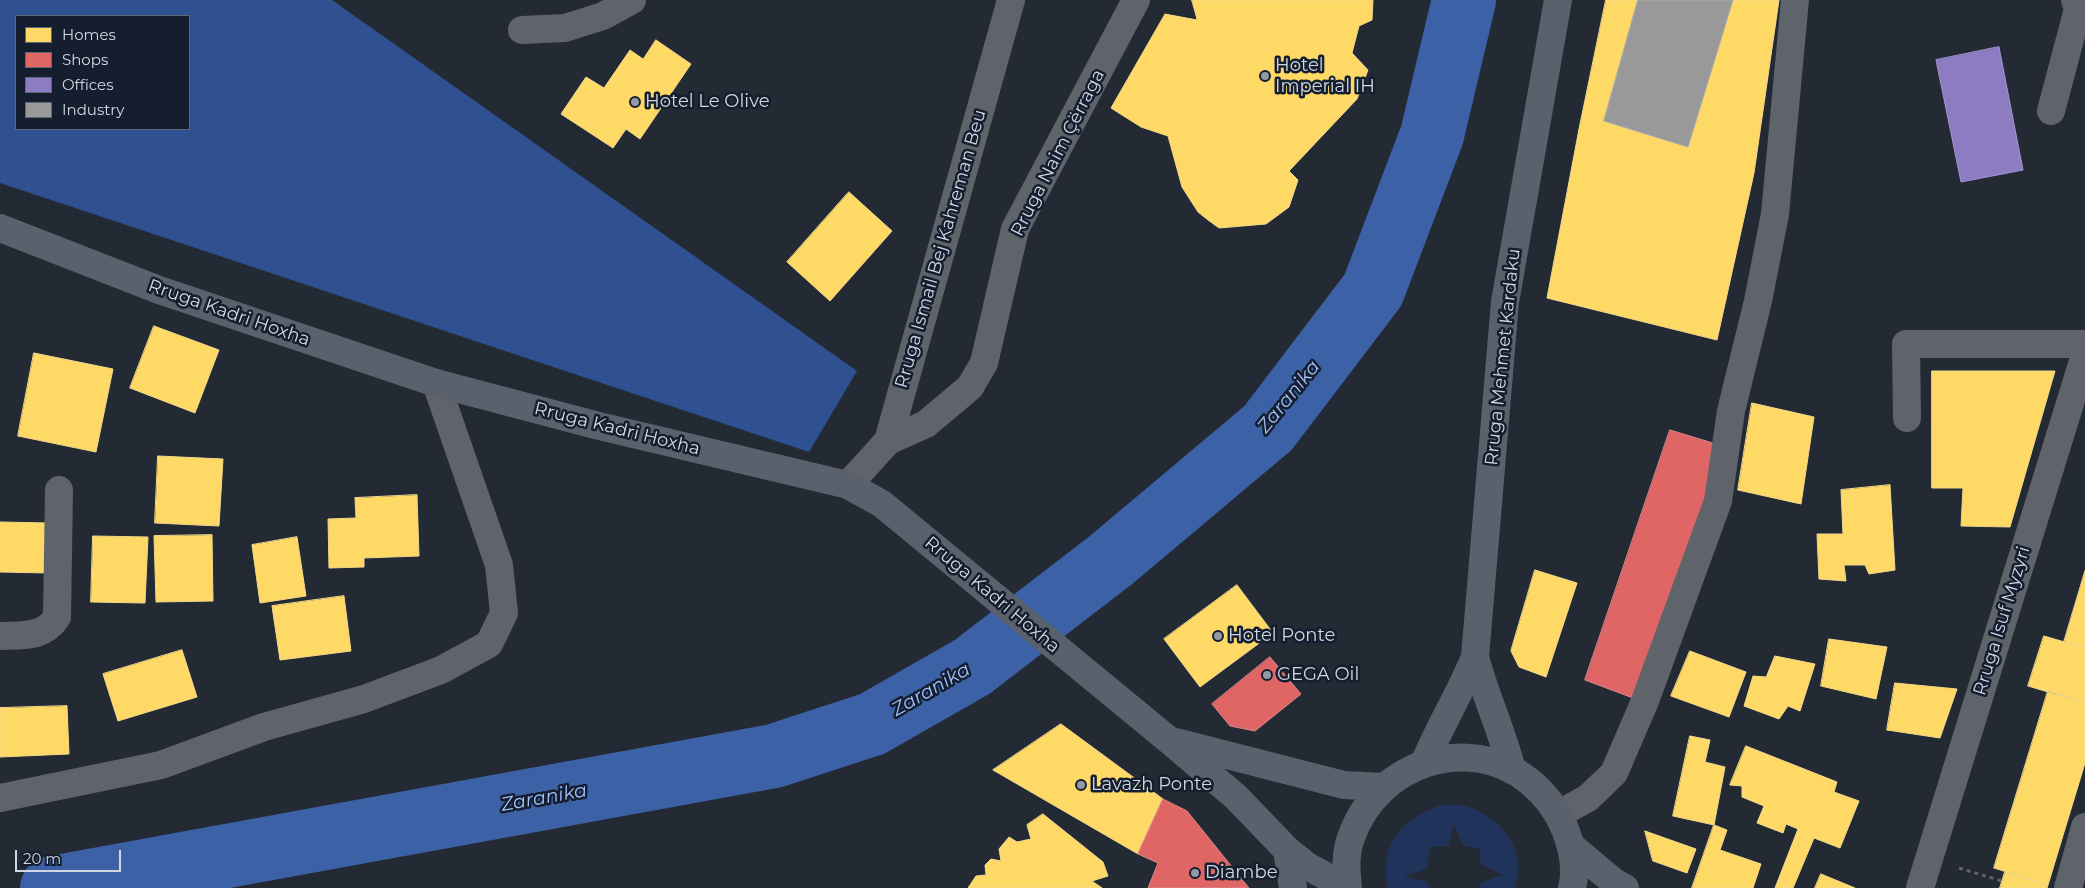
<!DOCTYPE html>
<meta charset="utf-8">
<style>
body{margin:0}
#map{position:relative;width:2085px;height:888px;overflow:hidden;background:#242a34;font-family:Montserrat,sans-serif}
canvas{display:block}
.legend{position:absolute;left:15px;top:15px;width:175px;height:115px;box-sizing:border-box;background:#151e2f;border:1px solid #606877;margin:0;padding:6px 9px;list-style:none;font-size:15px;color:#d0d7e2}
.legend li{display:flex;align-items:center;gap:10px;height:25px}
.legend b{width:25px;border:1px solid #606877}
.scale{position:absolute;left:15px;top:850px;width:106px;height:22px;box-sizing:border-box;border:2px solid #d0d7e2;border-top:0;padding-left:6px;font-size:15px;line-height:18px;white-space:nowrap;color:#d0d7e2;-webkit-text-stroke:4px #151e2f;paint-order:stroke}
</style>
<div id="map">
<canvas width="2085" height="888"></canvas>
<ul class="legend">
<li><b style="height:14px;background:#ffd966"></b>Homes</li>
<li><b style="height:14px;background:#e06666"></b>Shops</li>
<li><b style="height:14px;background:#8e7cc3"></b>Offices</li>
<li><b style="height:14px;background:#999"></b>Industry</li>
</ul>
<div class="scale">20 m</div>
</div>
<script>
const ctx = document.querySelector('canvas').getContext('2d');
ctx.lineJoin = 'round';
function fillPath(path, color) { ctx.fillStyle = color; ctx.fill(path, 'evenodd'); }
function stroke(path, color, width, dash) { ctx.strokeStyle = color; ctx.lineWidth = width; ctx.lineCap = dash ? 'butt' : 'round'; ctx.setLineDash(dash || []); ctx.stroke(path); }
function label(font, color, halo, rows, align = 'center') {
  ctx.font = font + ' Montserrat,sans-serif'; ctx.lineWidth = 5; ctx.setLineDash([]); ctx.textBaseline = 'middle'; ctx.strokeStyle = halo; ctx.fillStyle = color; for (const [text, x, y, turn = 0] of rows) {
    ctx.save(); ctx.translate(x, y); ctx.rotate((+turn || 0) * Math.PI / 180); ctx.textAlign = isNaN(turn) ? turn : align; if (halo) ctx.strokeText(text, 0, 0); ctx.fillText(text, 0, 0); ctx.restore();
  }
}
const green = new Path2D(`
 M1442 805C1450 805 1458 804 1465 806 1500 815 1529 851 1515 888H1480V883L1502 875 1480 863V848L1463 846 1454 824 1448 846 1429 847 1428 868 1404 877 1428 882 1429 888H1388C1378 845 1403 817 1442 805Z`);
const forest = new Path2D(`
 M0 0H332L857 371 809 452 0 183ZM16 16H189V129H16Z`);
const homes = new Path2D(`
 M1192 0H1373L1372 20 1359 26 1352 53 1368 70 1357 99 1289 171 1298 180 1289 207 1266 224 1219 228 1208 220 1198 212 1182 187 1168 136 1141 127 1111 108 1165 14 1197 20Z
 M1606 0H1638L1604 121 1688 147 1733 0H1779L1754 173 1717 340 1547 298 1579 129Z
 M656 40 691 64 640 139 626 129 613 148 561 114 586 77 604 88 630 50 643 59Z
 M849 192 892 231 830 301 787 262Z
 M154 326 219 350 195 413 130 388Z
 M34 353 113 369 96 452 18 436Z
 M1932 371H2055L2010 527 1961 526 1963 488H1932Z
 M1752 403 1814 417 1801 504 1738 490Z
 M158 456 223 459 219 526 155 523Z
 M1890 485 1895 570 1869 574 1865 565H1844L1846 581 1819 579 1817 534H1843L1841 490Z
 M417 495 419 556 364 558V567L329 568 328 519 356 518 355 498Z
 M0 522 48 523 47 573 0 572Z
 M212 535 213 601 156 602 154 536Z
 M93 536 148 537 145 603 91 602Z
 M297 537 306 596 260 603 252 545Z
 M1535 570 1577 583 1546 677 1519 667 1511 651Z
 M2085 571V648L2064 642Z
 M1237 585 1273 633 1200 687 1164 639Z
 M344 596 351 651 280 660 272 606Z
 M2044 636 2085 648V703L2028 686Z
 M1829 639 1887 647 1876 699 1821 686Z
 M182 650 197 697 118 721 103 674Z
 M1690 651 1746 672 1729 717 1671 696Z
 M1775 656 1815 664 1800 711 1788 706 1779 719 1744 706 1753 676 1766 677Z
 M1895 683 1957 689 1940 738 1887 730Z
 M2048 691 2085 703V763L2048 885 1994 868Z
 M67 706 69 754 0 757V708Z
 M1061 724 1163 799 1138 854 993 770Z
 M1690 736 1710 740 1705 762 1725 767 1714 825 1673 816Z
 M1746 746 1837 782 1834 792 1859 801 1840 848 1814 838 1793 888H1775L1798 829 1786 824 1783 833 1757 823 1764 806 1742 797V786L1730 785Z
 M1043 814 1103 862 1108 876 1092 881 1102 888H968L976 876 986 875 985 865 991 859 1001 861 999 849 1009 837 1017 842 1031 839 1027 825Z
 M1714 825 1727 830 1720 850 1761 864 1753 888H1692Z
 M1645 831 1696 849 1687 873 1653 861Z
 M2005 872 2048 885 2047 888H2000Z
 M1821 874 1855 888H1815Z`);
const shops = new Path2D(`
 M1670 430 1716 444 1701 528 1633 698 1585 680Z
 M1270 657 1301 694 1255 731 1230 726 1212 704Z
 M1163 799 1187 811 1249 888H1148L1158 863 1138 854Z`);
const offices = new Path2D(`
 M1999 47 2023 170 1961 182 1936 60Z`);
const industry = new Path2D(`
 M1638 0H1733L1688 147 1604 121Z`);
const river = new Path2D(`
 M52 888 774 756 872 724 972 667 1111 560 1268 428 1373 290 1432 135 1464 0`);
const path = new Path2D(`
 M1959 868 2002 881`);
const minor = new Path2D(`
 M522 30 565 28 603 16 632 0
 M2051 111 2078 9 2075 0
 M1907 418 1906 344H2085
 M888 441 926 424 970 387 984 363 1015 229 1136 0
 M848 485 888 441 1011 0
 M0 636C23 635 44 638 57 617L59 490
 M0 798 161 765 264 727 364 699 441 670 489 644 504 613 499 565 436 383
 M1559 814 1588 798 1614 773 1645 701 1718 501 1731 411 1758 301 1775 214 1795 0
 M1920 888 2085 355
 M2068 888 2085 827`);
const major = new Path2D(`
 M0 228 159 290 436 383 599 426 848 485 882 504 1170 741 1236 797 1287 850 1307 866 1348 888
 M1475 657C1485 695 1502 731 1512 770
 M1176 742 1344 785 1383 787
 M1424 764C1439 727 1460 694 1475 657L1505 302 1558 0
 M1571 846 1614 882 1625 888
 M1287 850 1293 888
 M1348 888C1346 870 1345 852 1352 835 1378 764 1467 732 1529 781 1545 794 1557 809 1565 829 1572 847 1577 869 1572 888`);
const markers = [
 [1265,76,5,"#949aa5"],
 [635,102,5,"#949aa5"],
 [1218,636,5,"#949aa5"],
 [1267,675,5,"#949aa5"],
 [1081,785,5,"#949aa5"],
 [1195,873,5,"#949aa5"]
];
const poiNames = [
 ["Hotel",1275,66],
 ["Imperial IH",1275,87],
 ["Hotel Le Olive",645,102],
 ["Hotel Ponte",1228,636],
 ["GEGA Oil",1277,675],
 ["Lavazh Ponte",1091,785],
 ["Diambe",1205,873]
];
const streetNames = [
 ["Rruga Naim Çërraga",1058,153,-63],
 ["Rruga Ismail Bej Kahreman Beu",941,249,-74],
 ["Rruga Kadri Hoxha",229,313,19],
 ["Rruga Mehmet Kardaku",1503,357,-84],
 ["Rruga Kadri Hoxha",617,429,14],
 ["Rruga Kadri Hoxha",992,595,40],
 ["Rruga Isuf Myzyri",2002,621,-73]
];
const waterNames = [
 ["Zaranika",1289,397,-51],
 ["Zaranika",931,690,-30],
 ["Zaranika",544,798,-10]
];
fillPath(green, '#20345b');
fillPath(forest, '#2f5191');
fillPath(homes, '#ffd966');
stroke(homes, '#f1d88b', 1);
fillPath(shops, '#e06666');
stroke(shops, '#db888b', 1);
fillPath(offices, '#8e7cc3');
stroke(offices, '#a297cc', 1);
fillPath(industry, '#999');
stroke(industry, '#aaacaf', 1);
stroke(river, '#3d61a6', 64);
stroke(path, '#60646a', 3, [4, 4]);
stroke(minor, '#5f646b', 28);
stroke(major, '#5a616c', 28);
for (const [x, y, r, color] of markers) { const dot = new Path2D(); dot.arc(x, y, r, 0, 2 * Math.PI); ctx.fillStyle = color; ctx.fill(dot); stroke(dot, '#151e2f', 2); }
label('18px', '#d0d7e2', '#151e2f', poiNames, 'left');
label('18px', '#d0d7e2', '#151e2f', streetNames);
label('italic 19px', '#a0c1fd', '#151e2f', waterNames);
</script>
